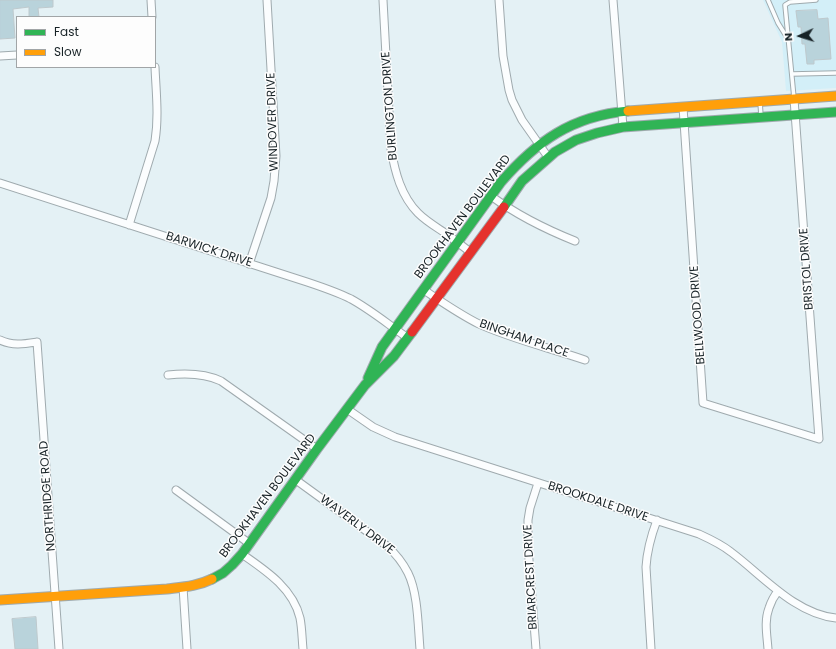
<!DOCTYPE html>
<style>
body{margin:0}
#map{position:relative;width:836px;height:649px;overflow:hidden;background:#e4f1f5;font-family:Poppins,sans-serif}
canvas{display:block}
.legend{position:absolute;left:16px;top:16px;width:140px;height:52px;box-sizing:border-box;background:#fdfdfd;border:1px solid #a1a5a7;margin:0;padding:5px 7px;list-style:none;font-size:12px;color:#172226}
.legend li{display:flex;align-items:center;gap:8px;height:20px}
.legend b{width:20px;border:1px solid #a1a5a7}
.north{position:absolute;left:780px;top:16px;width:40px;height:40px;-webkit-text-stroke:3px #fdfdfd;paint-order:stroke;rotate:266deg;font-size:11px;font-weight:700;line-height:16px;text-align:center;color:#172226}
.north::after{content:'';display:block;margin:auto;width:14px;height:18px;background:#172226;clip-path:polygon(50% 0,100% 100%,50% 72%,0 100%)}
</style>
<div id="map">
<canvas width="836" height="649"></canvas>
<ul class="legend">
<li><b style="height:5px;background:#30b455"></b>Fast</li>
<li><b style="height:5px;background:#ff9f0a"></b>Slow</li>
</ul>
<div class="north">N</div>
</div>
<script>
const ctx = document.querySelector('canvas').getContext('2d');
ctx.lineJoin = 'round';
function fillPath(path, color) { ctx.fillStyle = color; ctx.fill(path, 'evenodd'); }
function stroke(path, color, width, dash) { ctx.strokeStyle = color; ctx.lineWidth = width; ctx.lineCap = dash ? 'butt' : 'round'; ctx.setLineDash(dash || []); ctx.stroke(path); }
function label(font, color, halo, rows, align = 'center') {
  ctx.font = font + ' Poppins,sans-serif'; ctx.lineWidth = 3; ctx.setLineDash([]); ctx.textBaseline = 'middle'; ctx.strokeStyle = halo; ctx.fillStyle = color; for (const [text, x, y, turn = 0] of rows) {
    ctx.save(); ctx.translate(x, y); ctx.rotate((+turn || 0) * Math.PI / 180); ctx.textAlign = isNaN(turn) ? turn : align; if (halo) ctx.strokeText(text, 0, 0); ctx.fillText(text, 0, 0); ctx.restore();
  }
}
const built = new Path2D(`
 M763 0H836V88L786 91 782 42Z`);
const building = new Path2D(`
 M0 0H53V7L38 8 39 17H29V7L13 9 15 38 0 39Z
 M817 10 818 19 828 18 831 59 814 60V64H807L805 44H802L801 27H798L796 11Z
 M36 617 38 649H15L12 619Z`);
const lane = new Path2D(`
 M768 0 778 23 788 39
 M792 74 836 73
 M794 98 785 5 790 2 816 0
 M760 102 761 116`);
const street = new Path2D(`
 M151 0 152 17
 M383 0 391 149C395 172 401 196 418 213 427 222 438 228 448 235 455 241 463 246 470 252
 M499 0 503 56 509 90 512 100 522 120 548 157
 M613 0 623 127
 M0 56 17 55
 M683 107 703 403 819 439 794 99
 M0 183 307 282C322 287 337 292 351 299 371 310 389 325 408 338
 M491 196C517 215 545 229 575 241
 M129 225 155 141C159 116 156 92 155 67
 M249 264 271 198 274 181 276 156 267 0
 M424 290C442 302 459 314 479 324 512 339 550 348 585 360
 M0 340C12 346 24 344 37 342L59 649
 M168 375C186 373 204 373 221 381L317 449
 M347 409 373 427 395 437 699 534C710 539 721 544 731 552 762 575 795 614 836 618
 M296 480 387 546C396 554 403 563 408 573 418 593 418 626 420 649
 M176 490 250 544
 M242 554C265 570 293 588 300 618 302 628 302 639 303 649
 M183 587 187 649
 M536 649 528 547V520L530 508 538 483
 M651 649 646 567C647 551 651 536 657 520
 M768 649C767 635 764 621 769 608 771 602 774 596 778 591`);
const fast = new Path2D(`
 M504 207 522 181 555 152 576 140 597 133 623 127 836 112
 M368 378 382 347 501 182C537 141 572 116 628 111
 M212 579 223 573 232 565 242 554 317 449 365 385 394 356 412 332`);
const slow = new Path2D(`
 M628 111 836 96
 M0 600 167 589C183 587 198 586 212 579`);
const jam = new Path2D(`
 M412 332 504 207`);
const streetNames = [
 ["BURLINGTON DRIVE",390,106,-94],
 ["WINDOVER DRIVE",273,122,-92],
 ["BROOKHAVEN BOULEVARD",463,217,-53],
 ["BARWICK DRIVE",209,250,18],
 ["BRISTOL DRIVE",807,269,-94],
 ["BELLWOOD DRIVE",698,315,-94],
 ["BINGHAM PLACE",524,339,19],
 ["NORTHRIDGE ROAD",48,496,-94],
 ["BROOKHAVEN BOULEVARD",268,496,-53],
 ["BROOKDALE DRIVE",598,502,18],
 ["WAVERLY DRIVE",357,525,37],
 ["BRIARCREST DRIVE",531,577,-93]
];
fillPath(built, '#d3eff8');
fillPath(building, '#b9d3db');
stroke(building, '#bec9cd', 1);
stroke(lane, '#9faaae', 5.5);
stroke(street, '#9faaae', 9);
stroke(fast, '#9faaae', 11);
stroke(slow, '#9faaae', 11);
stroke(jam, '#9faaae', 11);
stroke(lane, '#fbfdfe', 3.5);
stroke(street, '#fbfdfe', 7);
stroke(fast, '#30b455', 9);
stroke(slow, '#ff9f0a', 9);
stroke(jam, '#e5322d', 9);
label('12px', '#172226', '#fdfdfd', streetNames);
</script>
